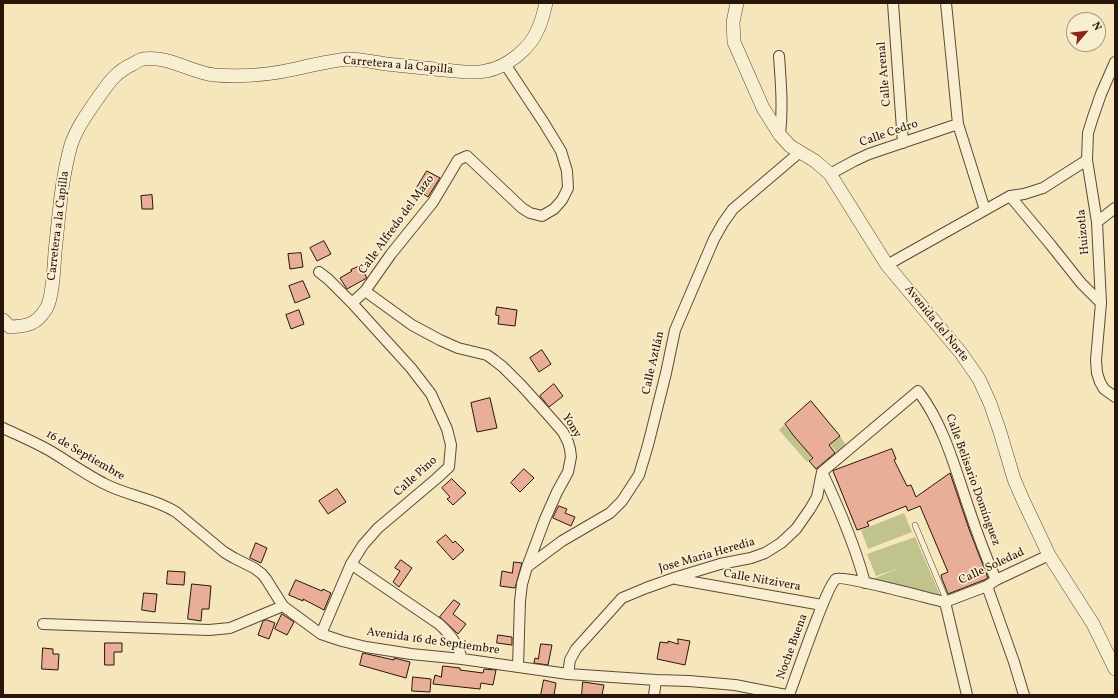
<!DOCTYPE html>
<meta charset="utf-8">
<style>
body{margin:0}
#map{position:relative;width:1118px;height:698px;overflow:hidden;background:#f5e6bc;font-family:Vollkorn,serif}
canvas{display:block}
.frame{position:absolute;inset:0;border:4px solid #2a1509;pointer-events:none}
.north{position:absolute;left:1066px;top:12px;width:40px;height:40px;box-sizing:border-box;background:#f8efd3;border:1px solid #a69882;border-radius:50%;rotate:62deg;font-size:11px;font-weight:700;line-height:16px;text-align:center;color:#2a1509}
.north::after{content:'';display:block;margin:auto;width:14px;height:18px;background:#8f2418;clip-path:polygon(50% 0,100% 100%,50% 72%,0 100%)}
</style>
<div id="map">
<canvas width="1118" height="698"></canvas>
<div class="frame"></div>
<div class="north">N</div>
</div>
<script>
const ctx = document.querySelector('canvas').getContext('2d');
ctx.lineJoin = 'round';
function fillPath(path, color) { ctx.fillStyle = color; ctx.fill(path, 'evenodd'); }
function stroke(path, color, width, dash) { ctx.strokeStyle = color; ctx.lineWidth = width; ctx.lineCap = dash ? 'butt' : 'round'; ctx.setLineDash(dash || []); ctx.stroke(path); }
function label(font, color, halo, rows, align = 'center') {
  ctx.font = font + ' Vollkorn,serif'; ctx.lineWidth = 3.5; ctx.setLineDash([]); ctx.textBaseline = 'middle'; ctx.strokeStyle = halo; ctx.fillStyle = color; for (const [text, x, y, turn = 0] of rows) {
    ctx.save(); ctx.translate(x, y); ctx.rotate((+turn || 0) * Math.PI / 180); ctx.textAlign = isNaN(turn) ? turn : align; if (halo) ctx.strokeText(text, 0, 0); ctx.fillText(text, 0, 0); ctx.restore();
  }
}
const green = new Path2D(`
 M784 425 812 457 807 462 779 430Z
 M840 436 846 445 837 453 830 444Z
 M904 513 912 532 868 549 861 530Z
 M915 537 940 595 873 579 901 567 876 576 867 554Z`);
const building = new Path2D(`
 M427 171 440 178 428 197 416 189Z
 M152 195 153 209H142L141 196Z
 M324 241 331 254 317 261 310 248Z
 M301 253 303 267 290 269 288 254Z
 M360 266 367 278 365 279 347 289 340 278 352 271 351 270Z
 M303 281 310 297 295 303 289 286Z
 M497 307 517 310 515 326 498 324 499 316 496 315Z
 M299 310 304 324 291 329 286 315Z
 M542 350 551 364 539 372 530 358Z
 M554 384 563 396 549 407 540 396Z
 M490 398 497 428 477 432 471 403Z
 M811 401 840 436 829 445 835 453 816 469 809 461 813 458 793 435 785 424Z
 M892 449 896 459 894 460 907 486 911 485 916 497 950 473 969 529 988 578 984 580 948 594 942 579 941 575 948 572 920 506 908 511 906 506 867 522 869 526 857 530 833 471Z
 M524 469 534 478 520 492 511 483Z
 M452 479 466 493 453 505 447 499 450 497 442 488Z
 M337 489 346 502 328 514 319 501Z
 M559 506 567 509 565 513 575 517 571 526 553 518Z
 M446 535 453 543 455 541 464 550 453 560 437 542Z
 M256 543 267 548 261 563 250 558Z
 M401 560 412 568 399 587 393 582 400 571 395 568Z
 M514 562 522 563 515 588 500 586 502 571 512 573Z
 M168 571 185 572 184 585 167 584Z
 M296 580 322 591 323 589 331 593 324 610 303 599V601L289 595Z
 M192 584 211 586 209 609H202L201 621 188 619Z
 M144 593 157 594 155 612 142 610Z
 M454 600 460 604 453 614 466 624 458 634 440 617Z
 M282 614 294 622 287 635 275 629Z
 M267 620 275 623 269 639 258 635 263 621Z
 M498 635 512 637V645L497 643Z
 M678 639 690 641 685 665 657 659 660 642 668 643V641L678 644Z
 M105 643H122V652H114V665H105Z
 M541 644 552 645 548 665 534 663 535 658 538 659Z
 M43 648 53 649V654H59L58 670 42 669Z
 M363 653 394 660V658L410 662 406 678 360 665Z
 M443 666 460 668V670L483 673 484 669 496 670 493 685 481 683 480 689 433 684 435 675 441 677Z
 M413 677 431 679 430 692 412 691Z
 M544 680 556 683 554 695H541Z
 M583 682 604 685 602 695H582Z`);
const service = new Path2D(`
 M915 525 943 592 945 597V602`);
const minor = new Path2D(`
 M893 3 903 143
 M946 3 958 124 985 210
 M779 56C781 83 783 109 780 135
 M1115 62 1101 94 1093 117 1088 133 1087 160 1097 222 1101 303 1096 360 1097 373 1100 382 1104 389 1115 397
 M830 174 854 161 869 154 958 124
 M1010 196 1050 244 1081 283 1101 303
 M1097 222 1115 208
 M887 265 1010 196 1024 194 1043 188 1087 160
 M319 272 328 279 352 303 411 368 431 394 447 429 451 445 449 467 436 479 378 528 363 545 351 564 321 634
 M365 291 412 325 440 340 458 348 487 355 494 360 503 367 522 386 549 416 563 432 568 442 570 449 571 457 568 472 557 492 545 519 527 567 522 584 520 601 518 667
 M352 303 365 291 391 254 433 202 458 160 467 156 522 208 530 213 542 216 554 209 562 200 568 188 567 171 561 151 544 123 505 64
 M3 428C20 436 37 443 52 452 70 463 87 475 105 484 128 496 154 498 176 512L224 552 234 558 254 568 262 574 266 579 283 606
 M822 472C839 508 855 545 865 583
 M351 564 439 624C451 635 457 643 462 659
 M527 567 562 541 610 513 622 501 639 475 648 445 666 373 675 330 714 239 723 223 733 209 800 152
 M676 579 822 605
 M987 586 1014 662 1024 695
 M945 602 987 586 996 580 1049 555
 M945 602 967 695
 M43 624 209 630 230 628 283 606 321 634 342 641 366 647 411 654 462 659 568 674 656 680 689 681 735 685 786 695
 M568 674 570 660 576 649 622 598 646 588 674 578 720 564 751 558 765 553 781 543 796 529 810 509 817 497 822 472 918 391C944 425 955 468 969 509 977 533 986 557 996 580
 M654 695 656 680
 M789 695C795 679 827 585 836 579 843 575 931 599 945 602`);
const tertiary = new Path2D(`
 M737 3 733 22 734 42 763 108 780 135 790 146 815 161 830 174 887 265 961 353 979 379 990 403 1000 432 1014 479 1023 500 1049 555 1093 624 1115 669
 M3 320 10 327C27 326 36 325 46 309 53 298 54 266 55 252 59 217 61 180 71 145 77 127 89 111 100 95 110 81 117 71 133 64 136 62 139 60 143 59 167 55 190 72 214 75 240 77 269 75 295 69 312 65 329 61 348 59 360 59 374 62 386 64 405 66 424 68 444 70 457 71 473 74 486 71 507 67 530 49 538 29 542 21 544 12 546 3`);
const streetNames = [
 ["Carretera a la Capilla",398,66,5],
 ["Calle Arenal",885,74,-95],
 ["Calle Cedro",889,134,-19],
 ["Calle Alfredo del Mazo",397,225,-54],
 ["Carretera a la Capilla",59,226,-83],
 ["Huizotla",1084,232,-95],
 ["Avenida del Norte",936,324,51],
 ["Calle Aztlán",654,363,-77],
 ["Yony",571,426,58],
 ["16 de Septiembre",85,456,30],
 ["Calle Pino",416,477,-42],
 ["Calle Belisario Domínguez",972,480,70],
 ["Jose Maria Heredia",707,556,-16],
 ["Calle Soledad",992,567,-25],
 ["Calle Nitzivera",762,581,10],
 ["Avenida 16 de Septiembre",433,642,8],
 ["Noche Buena",793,647,-70]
];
fillPath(green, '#c1c38d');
fillPath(building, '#e9ae98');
stroke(building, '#2a1509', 1);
stroke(service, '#5d4936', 6);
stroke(minor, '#5d4936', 12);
stroke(tertiary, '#5d4936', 14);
stroke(service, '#f8efd3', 5);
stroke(minor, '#f8efd3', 10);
stroke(tertiary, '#f8efd3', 13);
label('12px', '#2a1509', '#f8efd3', streetNames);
</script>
